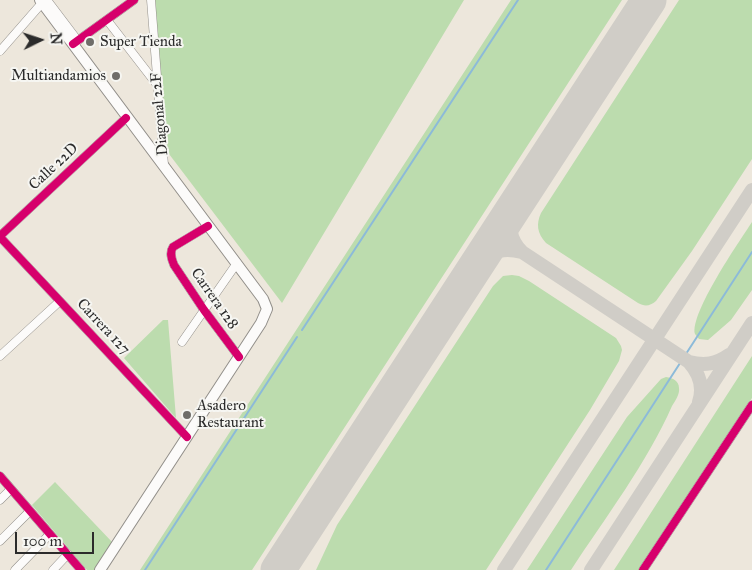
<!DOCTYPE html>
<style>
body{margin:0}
#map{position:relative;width:752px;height:570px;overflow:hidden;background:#ede7dc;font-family:"IM FELL Great Primer",serif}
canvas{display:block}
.north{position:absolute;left:15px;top:15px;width:50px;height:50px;-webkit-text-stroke:4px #f6f6f2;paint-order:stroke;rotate:86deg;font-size:14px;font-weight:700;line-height:20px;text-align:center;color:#2b2b2b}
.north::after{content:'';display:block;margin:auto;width:18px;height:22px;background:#2b2b2b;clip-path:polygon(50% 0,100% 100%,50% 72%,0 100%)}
.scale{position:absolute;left:15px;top:532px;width:79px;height:22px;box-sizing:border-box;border:2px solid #2b2b2b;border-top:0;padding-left:6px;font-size:15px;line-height:18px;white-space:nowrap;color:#2b2b2b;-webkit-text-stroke:4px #f6f6f2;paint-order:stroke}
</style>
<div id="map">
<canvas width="752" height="570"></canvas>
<div class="north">N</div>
<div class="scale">100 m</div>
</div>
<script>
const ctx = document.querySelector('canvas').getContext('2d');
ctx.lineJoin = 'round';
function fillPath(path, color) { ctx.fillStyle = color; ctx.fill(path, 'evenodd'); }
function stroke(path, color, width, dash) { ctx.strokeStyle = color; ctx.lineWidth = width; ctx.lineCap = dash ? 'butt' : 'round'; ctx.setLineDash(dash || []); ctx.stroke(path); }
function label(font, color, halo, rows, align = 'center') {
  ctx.font = font + ' "IM FELL Great Primer",serif'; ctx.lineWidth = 4; ctx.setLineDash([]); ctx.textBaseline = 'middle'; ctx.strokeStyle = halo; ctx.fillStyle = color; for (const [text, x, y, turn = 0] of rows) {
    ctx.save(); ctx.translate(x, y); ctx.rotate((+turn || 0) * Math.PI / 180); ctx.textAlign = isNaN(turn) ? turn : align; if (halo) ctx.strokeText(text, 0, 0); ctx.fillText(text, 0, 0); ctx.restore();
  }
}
const green = new Path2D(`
 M155 0H464L282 303 166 150Z
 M511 0H622L252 570H140Z
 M679 0H752V159L692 251 656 301C650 306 645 307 638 303L546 243C537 233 536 224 541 213Z
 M752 222V290L731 320 708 340 699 339 695 334C690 313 739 242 752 222Z
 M512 275 519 276 529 281 616 338 621 346 622 350 619 361 590 410 486 570H316L337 525 493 286 503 276Z
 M163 320H168L176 418 124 358Z
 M752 356V398L639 570H614Z
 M666 377C673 378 679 381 679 388 680 394 675 401 672 406 647 463 605 518 571 570H527L627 417 661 379Z
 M55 482 113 543 94 570H87L32 505Z`);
const stream = new Path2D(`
 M302 330 518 0
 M145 570 297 337
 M546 570 752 252`);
const taxiway = new Path2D(`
 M513 209C508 225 509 239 522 252
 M479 261C493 251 504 247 522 252L689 362
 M699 402C704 387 699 373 689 362 705 366 716 364 729 355
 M291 570 315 514
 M504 570 752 190
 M591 570 752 323`);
const runway = new Path2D(`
 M278 570 649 0`);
const minor = new Path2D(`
 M47 0 78 41
 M151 0 164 165
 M107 20 158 86
 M73 44 134 0
 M0 51 42 3
 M208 226 173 247C169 253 172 260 174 265L204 310 239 357
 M0 236 126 118
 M0 237 187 437
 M182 342 237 263
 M0 356 60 301
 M0 476 81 570
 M0 500 11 489
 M0 541 30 511
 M15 570 50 534
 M53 570 68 554
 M643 570 752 405`);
const major = new Path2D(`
 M40 0 263 299 267 309 261 323 100 570`);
const cycleway = new Path2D(`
 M73 44 134 0
 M208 226 173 247C169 253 172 260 174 265L204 310 239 357
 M0 236 126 118
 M0 237 187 437
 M0 476 81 570
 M643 570 752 405`);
const markers = [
 [90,42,5,"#6f6d69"],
 [116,76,5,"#6f6d69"],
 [187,415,5,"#6f6d69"]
];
const poiNames = [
 ["Super Tienda",100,42],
 ["Multiandamios",106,76,"right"],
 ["Asadero",197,406],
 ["Restaurant",197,423]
];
const streetNames = [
 ["Diagonal 22F",160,114,-95],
 ["Calle 22D",54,167,-43],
 ["Carrera 128",214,299,55],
 ["Carrera 127",103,327,47]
];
fillPath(green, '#bcdcae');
stroke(stream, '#8cbad9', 2);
stroke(taxiway, '#d0cdc7', 14);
stroke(runway, '#d0cdc7', 35);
stroke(minor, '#928f8a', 9);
stroke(major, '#928f8a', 12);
stroke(minor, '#fcfbfa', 8);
stroke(major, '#fcfbfa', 10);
stroke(cycleway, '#d6006c', 8);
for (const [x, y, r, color] of markers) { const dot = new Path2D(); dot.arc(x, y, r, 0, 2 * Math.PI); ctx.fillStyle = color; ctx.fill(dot); stroke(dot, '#f6f6f2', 2); }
label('15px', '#2b2b2b', '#f6f6f2', poiNames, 'left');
label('15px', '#2b2b2b', '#f6f6f2', streetNames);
</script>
